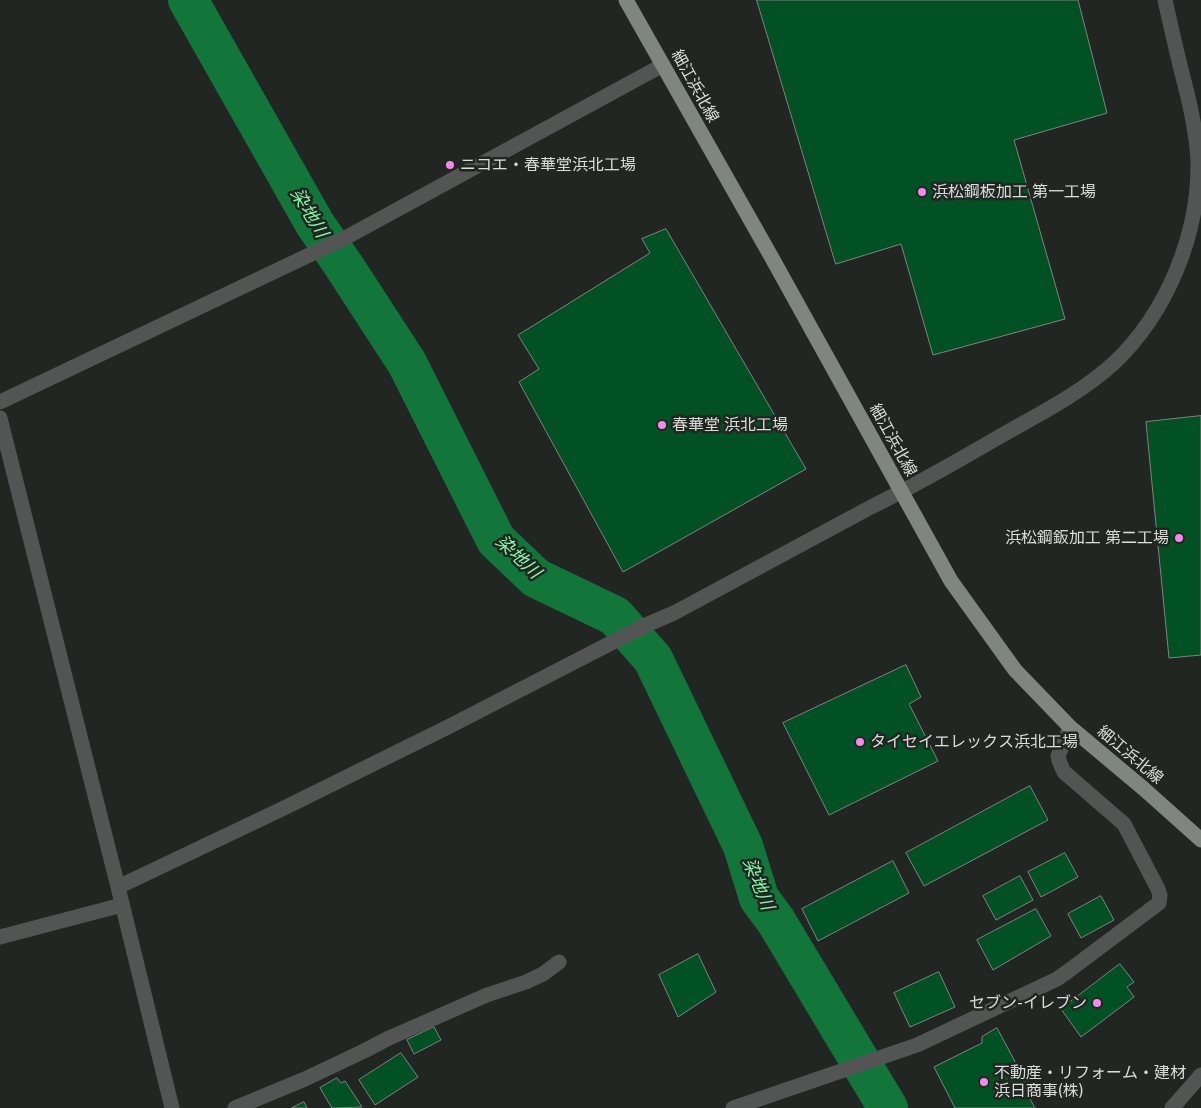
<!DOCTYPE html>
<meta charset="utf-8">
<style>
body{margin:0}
canvas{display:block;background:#212622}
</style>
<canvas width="1201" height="1108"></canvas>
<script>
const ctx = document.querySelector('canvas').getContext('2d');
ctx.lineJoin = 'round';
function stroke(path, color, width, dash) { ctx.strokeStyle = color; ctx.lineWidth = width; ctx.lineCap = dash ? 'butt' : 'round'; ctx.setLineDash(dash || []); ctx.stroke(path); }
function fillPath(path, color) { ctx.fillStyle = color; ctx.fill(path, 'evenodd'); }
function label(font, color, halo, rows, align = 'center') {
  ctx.font = font + ' "Public Sans","Noto Sans JP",sans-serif'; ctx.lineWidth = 5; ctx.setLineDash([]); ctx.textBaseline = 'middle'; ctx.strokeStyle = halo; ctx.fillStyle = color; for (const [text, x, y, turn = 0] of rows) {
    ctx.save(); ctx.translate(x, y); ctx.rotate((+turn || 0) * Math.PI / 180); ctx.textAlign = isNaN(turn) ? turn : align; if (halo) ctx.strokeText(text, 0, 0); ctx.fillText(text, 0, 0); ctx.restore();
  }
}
const river = new Path2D(`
 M188 0 315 224 344 266 407 363 496 540 536 578 615 616 653 659 743 846 759 898 776 921 888 1108`);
const building = new Path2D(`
 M757 0H1078L1107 113 1014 140 1065 319 933 355 901 244 836 264Z
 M666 229 806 469 623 572 519 382 539 369 518 335 650 253 642 239Z
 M1201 416V655L1169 658 1146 422Z
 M906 665 921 697 909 704 938 761 829 815 783 723Z
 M1030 786 1048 820 924 886 906 853Z
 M1065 853 1078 877 1041 897 1028 872Z
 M893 861 909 893 818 941 802 909Z
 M1020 876 1033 900 996 920 983 896Z
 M1101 896 1114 920 1081 938 1068 914Z
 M1036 909 1051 936 993 970 977 940Z
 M698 954 716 992 678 1017 659 975Z
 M1120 964 1134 982 1127 987 1134 997 1081 1037 1061 1009Z
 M939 972 955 1007 910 1027 894 993Z
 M434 1027 441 1040 414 1054 407 1040Z
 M997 1028 1034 1097 1030 1099 1035 1108H955L934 1067 982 1043V1037Z
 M401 1053 418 1077 375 1105 359 1080Z
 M337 1078 341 1083 345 1081 362 1107 332 1108 320 1088Z
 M304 1102 307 1108H292Z`);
const minor = new Path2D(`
 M0 402 345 238 663 65
 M0 418 118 887 172 1108
 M118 887 282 809 448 727 646 625 674 613 871 507C914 486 956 462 997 438 1037 415 1080 394 1114 363 1167 313 1199 234 1198 162 1197 134 1191 108 1184 81 1177 54 1171 27 1165 0
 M0 937 122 905
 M235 1108 305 1079 364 1051 389 1038 487 995 526 982 543 974 559 962
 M733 1108 917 1045 1057 979 1067 972 1159 903 1160 895 1158 889 1124 824 1064 772C1061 766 1059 762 1058 756L1070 727
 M1172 1108 1201 1075`);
const major = new Path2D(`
 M626 0 772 258 951 581 1015 670 1070 727 1144 789 1201 840`);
const markers = [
 [450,165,5,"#f788eb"],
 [922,192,5,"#f788eb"],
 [662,425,5,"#f788eb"],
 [1179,538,5,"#f788eb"],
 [860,742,5,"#f788eb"],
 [1097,1003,5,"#f788eb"],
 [984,1082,5,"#f788eb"]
];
const streetNames = [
 ["細江浜北線",695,86,61],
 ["細江浜北線",893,440,61],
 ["細江浜北線",1130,755,40]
];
const poiNames = [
 ["ニコエ・春華堂浜北工場",460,165],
 ["浜松鋼板加工 第一工場",932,192],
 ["春華堂 浜北工場",672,425],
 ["浜松鋼鈑加工 第二工場",1169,538,"right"],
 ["タイセイエレックス浜北工場",870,742],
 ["セブン-イレブン",1087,1003,"right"],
 ["不動産・リフォーム・建材",994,1073],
 ["浜日商事(株)",994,1091]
];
const waterNames = [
 ["染地川",309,213,59],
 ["染地川",518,557,43],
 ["染地川",758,884,68]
];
stroke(river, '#12763b', 40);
fillPath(building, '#025125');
stroke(building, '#7d847e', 1);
stroke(minor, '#525553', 15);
stroke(major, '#7f8580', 15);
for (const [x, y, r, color] of markers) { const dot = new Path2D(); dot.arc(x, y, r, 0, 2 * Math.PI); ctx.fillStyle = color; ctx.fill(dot); stroke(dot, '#212622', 2); }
label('16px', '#dadedb', '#212622', streetNames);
label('16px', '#dadedb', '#212622', poiNames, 'left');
label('italic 18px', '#85f8a6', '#212622', waterNames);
</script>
